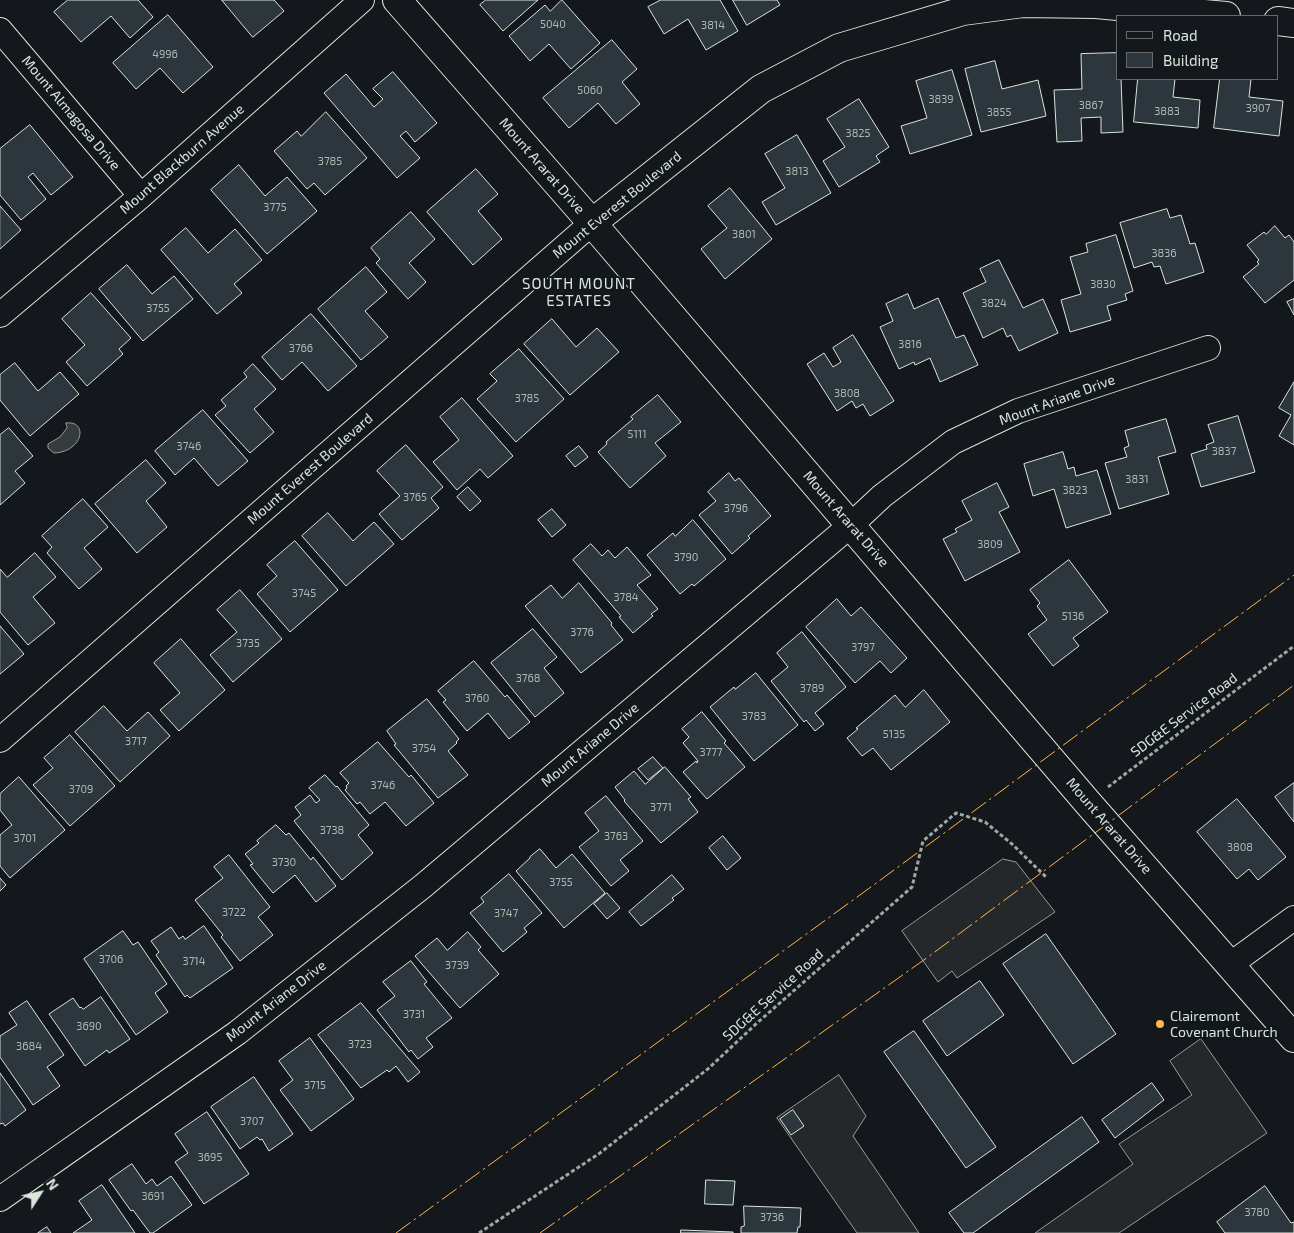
<!DOCTYPE html>
<style>
body{margin:0}
#map{position:relative;width:1294px;height:1233px;overflow:hidden;background:#14181c;font-family:"Exo 2",sans-serif}
canvas{display:block}
.legend{position:absolute;left:1116px;top:15px;width:162px;height:65px;box-sizing:border-box;background:#14181c;border:1px solid #626a69;margin:0;padding:6px 9px;list-style:none;font-size:15px;color:#d8e6dc}
.legend li{display:flex;align-items:center;gap:10px;height:25px}
.legend b{width:25px;border:1px solid #626a69}
.north{position:absolute;left:15px;top:1168px;width:50px;height:50px;-webkit-text-stroke:4px #14181c;paint-order:stroke;rotate:55deg;font-size:14px;font-weight:700;line-height:20px;text-align:center;color:#d8e6dc}
.north::after{content:'';display:block;margin:auto;width:18px;height:22px;background:#d8e6dc;clip-path:polygon(50% 0,100% 100%,50% 72%,0 100%)}
</style>
<div id="map">
<canvas width="1294" height="1233"></canvas>
<ul class="legend">
<li><b style="height:6px;background:#14181c"></b>Road</li>
<li><b style="height:14px;background:#2c363c"></b>Building</li>
</ul>
<div class="north">N</div>
</div>
<script>
const ctx = document.querySelector('canvas').getContext('2d');
ctx.lineJoin = 'round';
function fillPath(path, color) { ctx.fillStyle = color; ctx.fill(path, 'evenodd'); }
function stroke(path, color, width, dash) { ctx.strokeStyle = color; ctx.lineWidth = width; ctx.lineCap = dash ? 'butt' : 'round'; ctx.setLineDash(dash || []); ctx.stroke(path); }
function label(font, color, halo, rows, align = 'center') {
  ctx.font = font + ' "Exo 2",sans-serif'; ctx.lineWidth = 4; ctx.setLineDash([]); ctx.textBaseline = 'middle'; ctx.strokeStyle = halo; ctx.fillStyle = color; for (const [text, x, y, turn = 0] of rows) {
    ctx.save(); ctx.translate(x, y); ctx.rotate((+turn || 0) * Math.PI / 180); ctx.textAlign = isNaN(turn) ? turn : align; if (halo) ctx.strokeText(text, 0, 0); ctx.fillText(text, 0, 0); ctx.restore();
  }
}
const parking = new Path2D(`
 M1003 859 1016 862 1055 912 957 978 952 971 938 982 902 931Z
 M1201 1039 1267 1133 1119 1233H1035L1133 1164 1119 1144 1192 1095 1170 1061Z
 M839 1075 866 1116 853 1136 919 1233H857L777 1118Z`);
const water = new Path2D(`
 M66 423C89 420 83 452 54 453L48 448V444L60 437 67 428Z`);
const building = new Path2D(`
 M68 0H138L153 17 130 38 111 16 81 42 54 12Z
 M222 0H274L284 11 253 37Z
 M486 0H538L503 31 480 5Z
 M562 0 600 43 571 69 549 44 530 61 509 36 545 5 550 11Z
 M661 0H720L738 31 706 50 688 19 664 34 648 7Z
 M733 0H777L780 5 747 25Z
 M168 15 213 67 183 93 160 68 136 89 113 63Z
 M612 40 637 69 622 82 640 104 616 124 598 103 569 128 543 98Z
 M1118 53V79H1121L1123 132 1101 133V117L1081 118 1082 141 1057 142 1054 90 1082 89 1081 54Z
 M995 61 1002 89 1038 80 1046 116 981 132 965 69Z
 M952 70 972 135 910 154 901 126 927 118 916 81Z
 M393 72 437 123 415 142 406 131 400 136 420 158 397 178 324 93 346 74 374 107 383 99 373 89Z
 M1138 79H1175L1173 97 1200 100 1198 128 1134 122Z
 M1220 79H1251L1249 97 1283 101 1279 136 1214 128Z
 M859 99 889 147 876 156 880 162 839 187 823 161 845 147 827 119Z
 M326 112 367 158 325 195 314 183 307 189 274 151 297 131 301 136Z
 M30 125 73 177 51 195 33 173 28 177 46 199 21 220 0 195V149Z
 M797 135 831 193 776 225 762 202 785 188 765 154Z
 M239 165 265 196 287 177 317 211 267 254 211 190Z
 M476 169 498 194 478 211 502 239 473 265 427 212Z
 M730 188 772 239 725 279 701 249 727 228 708 206Z
 M0 206 21 230 0 249Z
 M1167 209 1170 218 1181 215 1190 244 1195 243 1204 272 1166 284 1160 266 1154 267 1152 262 1134 268 1120 223Z
 M411 212 435 239 409 263 426 282 408 299 376 263 380 259 371 248Z
 M1275 226 1285 238 1289 235 1294 242V280L1265 303 1243 277 1259 264 1257 262 1259 260 1247 245 1264 232 1266 234Z
 M186 228 208 253 235 229 262 260 234 284 242 293 217 314 161 250Z
 M1116 235 1133 291 1125 294 1127 300 1107 306 1111 320 1070 332 1061 300 1081 294 1070 257 1088 252 1086 244Z
 M999 260 1023 308 1043 299 1058 333 1019 351 1011 335 1007 337 1003 328 983 338 963 293 986 282 980 269Z
 M127 265 152 294 174 276 193 299 143 341 99 289Z
 M366 267 387 292 365 311 388 337 361 360 318 309Z
 M91 293 131 338 119 349 123 354 87 386 66 362 85 345 62 319Z
 M908 294 914 309 938 298 956 338 964 335 978 365 940 382 930 358 915 365 914 362 899 369 880 327 893 321 886 304Z
 M1294 299V315L1287 302Z
 M311 314 357 366 328 391 302 362 282 380 262 357Z
 M552 319 576 347 597 328 619 352 570 395 524 344Z
 M853 335 894 401 870 416 863 404 856 408 852 401 837 411 807 364 824 353 833 367 841 362 833 348Z
 M519 349 564 399 516 442 477 399 497 381 490 374Z
 M15 363 38 391 60 372 79 394 30 436 0 400V375Z
 M253 364 276 389 254 409 274 432 250 453 215 415 226 406 221 400 247 377 244 373Z
 M1294 382V445L1279 436 1291 415 1279 408Z
 M658 395 681 422 655 443 666 456 630 488 598 452 607 444 606 442 633 419 631 417Z
 M462 398 513 456 488 478 480 469 457 490 433 462 459 440 440 417Z
 M203 410 248 461 218 486 194 458 175 475 155 451Z
 M1238 416 1255 472 1201 487 1191 454 1207 449 1206 445 1214 442 1208 425Z
 M1166 419 1176 452 1158 457 1169 494 1119 509 1105 463 1127 457 1124 448 1129 446 1125 431Z
 M9 428 33 456 15 471 25 483 0 505V435Z
 M406 445 443 487 431 498 439 508 402 540 379 514 400 496 377 471Z
 M579 446 588 457 575 467 566 456Z
 M1063 452 1068 469 1074 467 1076 476 1097 470 1111 514 1066 528 1054 489 1033 496 1024 464Z
 M146 460 166 483 146 501 167 527 137 553 95 504Z
 M729 473 735 481 739 478 771 516 748 536 750 538 732 554 699 515 716 501 708 492Z
 M997 483 1009 507 999 512 1020 552 965 581 943 539 957 532 955 529 972 520 962 501Z
 M468 487 481 501 470 511 457 497Z
 M83 499 108 527 84 548 102 569 79 589 47 553 52 547 42 536Z
 M552 509 566 525 552 537 538 520Z
 M328 513 353 541 374 522 394 544 346 586 302 536Z
 M693 520 726 559 694 586 692 584 680 594 647 555 673 533 675 536Z
 M295 541 338 590 290 632 257 594 277 576 267 565Z
 M591 544 602 556 608 550 615 558 627 547 651 575 637 585 658 609 651 614 653 616 633 633 619 617 621 616 573 560Z
 M35 553 56 577 33 597 55 623 28 645 0 612V569L7 577Z
 M1069 560 1108 612 1073 638 1079 646 1053 666 1028 634 1047 620 1037 606 1040 603 1030 590Z
 M579 583 612 623 611 625 623 640 581 673 525 606 551 585 562 598Z
 M240 590 282 639 233 682 210 655 237 632 217 610Z
 M837 599 851 616 861 607 907 658 891 673 880 661 855 683 806 627Z
 M0 626 24 654 0 674Z
 M533 629 557 657 544 668 564 693 535 717 491 663Z
 M802 632 846 687 815 713 824 724 815 731 806 720 804 722 771 681 788 667 777 653Z
 M181 639 225 690 179 731 160 710 180 693 154 663Z
 M474 661 505 697 507 695 530 722 509 739 488 713 467 731 443 702 446 700 438 691Z
 M756 673 798 725 754 761 710 707 734 687 735 689Z
 M924 690 950 722 891 770 873 748 862 756 847 738 858 729 856 728 895 695 905 707Z
 M427 699 459 739 456 742 457 743 448 751 468 775 438 798 394 745 396 744 387 731Z
 M104 706 127 731 148 712 170 736 120 782 75 732Z
 M702 712 726 741 724 743 745 767 707 799 683 772 696 761 697 763 698 761 683 743 689 737 682 729Z
 M70 735 115 786 70 826 33 785 53 768 44 758Z
 M378 742 409 777 411 775 434 803 406 826 385 802 370 814 360 802 357 804 345 790 347 788 346 786 349 783 340 773Z
 M653 757 663 768 648 780 638 769Z
 M665 767 691 797 688 799 698 812 661 843 624 801 625 800 615 787 634 771 645 784Z
 M325 775 336 787 337 786 369 825 358 835 373 853 342 880 294 821 301 815 295 807 310 795 316 803 320 800 309 788Z
 M19 777 65 830 10 878 0 866V835L12 825 0 810V794Z
 M1294 783V822L1275 797Z
 M606 796 643 841 620 860 629 871 611 886 579 847 599 831 585 813Z
 M1237 799 1286 857 1258 880 1249 869 1237 879 1197 832Z
 M276 825 286 835 289 833 311 860 313 857 336 886 316 902 295 875 273 893 250 865 253 864 245 854 259 843 257 841Z
 M723 836 741 858 727 870 709 848Z
 M540 849 556 868 572 854 605 893 564 928 516 871 530 858V857Z
 M229 855 270 907 258 917 273 935 240 961 221 937 223 935 195 900 223 878 214 867Z
 M509 874 542 913 524 928 527 932 503 952 470 913 484 902 481 898Z
 M672 875 684 889 672 898 674 900 641 926 629 912Z
 M0 878 6 885 0 891Z
 M607 893 620 908 607 919 594 904Z
 M204 926 233 968 190 998 187 995 185 997 156 955 159 952 151 941 171 927 179 939 183 936 185 939Z
 M123 931 133 945 138 942 167 984 155 993 168 1012 136 1035 84 959Z
 M468 932 481 947 478 950 499 974 460 1008 415 956 437 938 447 950Z
 M1046 934 1116 1034 1073 1064 1003 964Z
 M411 961 427 982 424 984 452 1018 426 1038 433 1047 418 1059 411 1050 409 1052 377 1010 395 996 383 982Z
 M980 981 1004 1015 947 1056 923 1021Z
 M101 997 130 1039 109 1053 107 1050 85 1066 49 1014 73 998 80 1008 81 1007 83 1009Z
 M27 1001 64 1055 47 1067 60 1086 33 1105 0 1057V1036L17 1025 9 1013Z
 M361 1003 420 1072 408 1082 396 1066 389 1072 387 1070 361 1088 318 1035Z
 M914 1031 996 1147 966 1168 884 1052Z
 M310 1038 354 1099 311 1131 280 1090 293 1080 279 1061Z
 M0 1073 26 1110 5 1126 3 1123 0 1124Z
 M254 1077 293 1134 269 1151 262 1139 260 1140 257 1137 240 1149 211 1107Z
 M1152 1083 1164 1100 1115 1138 1102 1120Z
 M793 1110 804 1126 791 1135 780 1119Z
 M207 1112 249 1174 204 1204 175 1162 188 1153 175 1134Z
 M1082 1117 1099 1142 973 1233H964L949 1213Z
 M132 1164 146 1184 152 1179 157 1186 171 1176 192 1205 153 1233H150L133 1210 131 1211 109 1180Z
 M706 1180 735 1181 733 1205 705 1204Z
 M102 1185 135 1233H73L92 1220 79 1201Z
 M1265 1186 1291 1223 1294 1222V1233H1225L1217 1222Z
 M744 1206 801 1208 800 1227H798L797 1233H741V1227L744 1226Z
 M47 1227 51 1233H38Z
 M681 1230 733 1232V1233H681Z`);
const path = new Path2D(`
 M1108 787 1294 646
 M479 1233 600 1153 709 1068 757 1023 912 887 923 841 956 813 985 822 1012 844 1046 877`);
const minor = new Path2D(`
 M0 30 141 196
 M0 315 141 196 362 0
 M0 740 592 223
 M1231 964 1294 918
 M0 1199 237 1033 423 886 851 525 882 496 953 442 1018 411 1208 348`);
const tertiary = new Path2D(`
 M397 0 592 223 1088 803 1294 1038
 M1278 21 1294 23
 M592 223 761 89 839 48 963 11 1023 3 1096 4 1226 16`);
const power = new Path2D(`
 M396 1233 875 884 1294 575
 M540 1233 928 957 1294 685`);
const markers = [
 [1160,1024,5,"#ffb74d"]
];
const numberNames = [
 ["5040",553,24],
 ["3814",713,25],
 ["4996",165,54],
 ["5060",590,90],
 ["3839",941,99],
 ["3867",1091,105],
 ["3907",1258,108],
 ["3883",1167,111],
 ["3855",999,112],
 ["3825",858,133],
 ["3785",330,161],
 ["3813",797,171],
 ["3775",275,207],
 ["3801",744,234],
 ["3836",1164,253],
 ["3830",1103,284],
 ["3824",994,303],
 ["3755",158,308],
 ["3816",910,344],
 ["3766",301,348],
 ["3808",847,393],
 ["3785",527,398],
 ["5111",637,434],
 ["3746",189,446],
 ["3837",1224,451],
 ["3831",1137,479],
 ["3823",1075,490],
 ["3765",415,497],
 ["3796",736,508],
 ["3809",990,544],
 ["3790",686,557],
 ["3745",304,593],
 ["3784",626,597],
 ["5136",1073,616],
 ["3776",582,632],
 ["3735",248,643],
 ["3797",863,647],
 ["3768",528,678],
 ["3789",812,688],
 ["3760",477,698],
 ["3783",754,716],
 ["5135",894,734],
 ["3717",136,741],
 ["3754",424,748],
 ["3777",711,752],
 ["3746",383,785],
 ["3709",81,789],
 ["3771",661,807],
 ["3738",332,830],
 ["3763",616,836],
 ["3701",25,838],
 ["3808",1240,847],
 ["3730",284,862],
 ["3755",561,882],
 ["3722",234,912],
 ["3747",506,913],
 ["3706",111,959],
 ["3714",194,961],
 ["3739",457,965],
 ["3731",414,1014],
 ["3690",89,1026],
 ["3723",360,1044],
 ["3684",29,1046],
 ["3715",315,1085],
 ["3707",252,1121],
 ["3695",210,1157],
 ["3691",153,1196],
 ["3780",1257,1212],
 ["3736",772,1217]
];
const streetNames = [
 ["Mount Almagosa Drive",71,113,50],
 ["Mount Blackburn Avenue",182,159,-41],
 ["Mount Ararat Drive",542,166,49],
 ["Mount Everest Boulevard",617,205,-39],
 ["Mount Ariane Drive",1057,400,-20],
 ["Mount Everest Boulevard",310,469,-41],
 ["Mount Ararat Drive",846,519,49],
 ["SDG&E Service Road",1184,715,-37],
 ["Mount Ariane Drive",590,745,-40],
 ["Mount Ararat Drive",1109,826,49],
 ["SDG&E Service Road",773,995,-42],
 ["Mount Ariane Drive",276,1001,-38]
];
const poiNames = [
 ["Clairemont",1170,1016],
 ["Covenant Church",1170,1032]
];
const neighbourhoodNames = [
 ["SOUTH MOUNT",579,284],
 ["ESTATES",579,301]
];
fillPath(parking, '#24282b');
stroke(parking, '#939e99', 1);
fillPath(water, '#363b3e');
stroke(water, '#939e99', 1);
fillPath(building, '#2c363c');
stroke(building, '#d8e6dc', 1);
stroke(minor, '#d8e6dc', 26);
stroke(tertiary, '#d8e6dc', 30);
stroke(path, '#9da8a2', 3, [4, 2.5]);
stroke(minor, '#14181c', 24);
stroke(tertiary, '#14181c', 28);
stroke(power, '#ffb74d', 1, [18, 4, 2.5, 4]);
for (const [x, y, r, color] of markers) { const dot = new Path2D(); dot.arc(x, y, r, 0, 2 * Math.PI); ctx.fillStyle = color; ctx.fill(dot); stroke(dot, '#14181c', 2); }
label('11px', '#adbab4', null, numberNames);
label('14px', '#d8e6dc', '#14181c', streetNames);
label('14px', '#d8e6dc', '#14181c', poiNames, 'left');
ctx.letterSpacing = '1px';
label('15px', '#d8e6dc', '#14181c', neighbourhoodNames);
ctx.letterSpacing = '0px';
</script>
